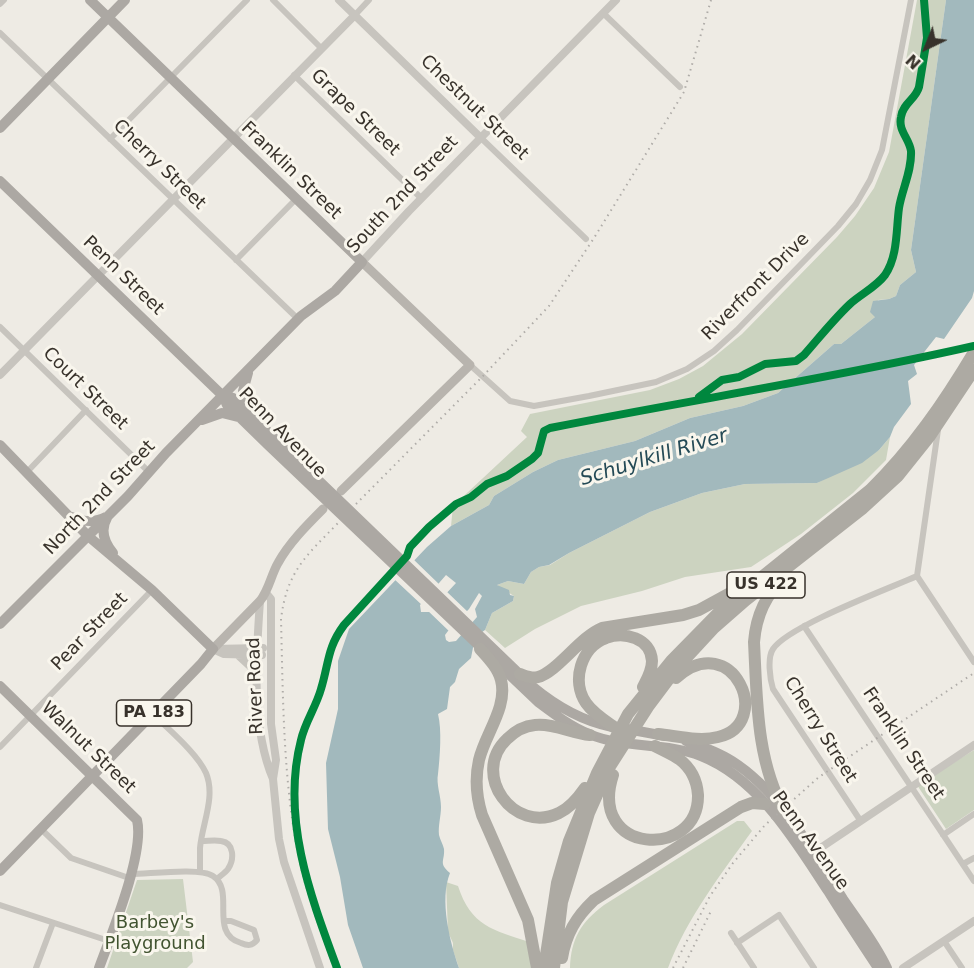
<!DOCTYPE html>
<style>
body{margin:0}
#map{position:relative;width:974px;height:968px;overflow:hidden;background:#eeebe4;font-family:"DejaVu Sans",sans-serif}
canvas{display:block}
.north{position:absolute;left:896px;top:18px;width:60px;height:60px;-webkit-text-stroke:4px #f9f6ed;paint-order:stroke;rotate:223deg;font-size:16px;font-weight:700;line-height:24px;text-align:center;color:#38322b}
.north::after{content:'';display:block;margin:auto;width:21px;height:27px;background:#38322b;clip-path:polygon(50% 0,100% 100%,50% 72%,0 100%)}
</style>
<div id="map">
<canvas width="974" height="968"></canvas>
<div class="north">N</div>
</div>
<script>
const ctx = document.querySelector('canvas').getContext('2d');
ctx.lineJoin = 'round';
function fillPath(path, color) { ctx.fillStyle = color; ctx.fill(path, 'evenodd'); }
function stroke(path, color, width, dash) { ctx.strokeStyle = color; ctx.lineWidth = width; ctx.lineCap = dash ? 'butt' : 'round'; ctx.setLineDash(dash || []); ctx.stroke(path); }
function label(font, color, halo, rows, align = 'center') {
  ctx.font = font + ' "DejaVu Sans",sans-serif'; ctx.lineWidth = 6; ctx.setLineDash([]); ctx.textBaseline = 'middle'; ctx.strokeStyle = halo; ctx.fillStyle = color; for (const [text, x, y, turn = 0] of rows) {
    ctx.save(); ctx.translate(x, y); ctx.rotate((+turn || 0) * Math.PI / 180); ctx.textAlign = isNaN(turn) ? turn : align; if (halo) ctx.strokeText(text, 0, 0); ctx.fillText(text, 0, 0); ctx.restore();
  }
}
const green = new Path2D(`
 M917 0H946L911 250 916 272 900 285 896 296 889 299 878 300 875 317 841 344H834L778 393 743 406 690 418 635 441 558 460 533 472 494 496 489 505 451 526 453 506 527 437 521 431 530 414 650 390 679 379 703 366 742 334 837 237 855 216 874 188 889 152Z
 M890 437 886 460 853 493 801 534 751 567 685 577 642 591 581 606 535 629 505 648 485 630 492 613 513 601 514 596 497 585 508 581 524 584 531 572 539 567 550 565 569 553 650 512 702 493 745 484 817 483 879 450Z
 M974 750V810L946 829 917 785Z
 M737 821H744L752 831C721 874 687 918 668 968H570C571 939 581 922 604 905Z
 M183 879 193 962 187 968H107L137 880Z
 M446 882 458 886C471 926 493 930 529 942L531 968H459L453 950V943L448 932Z`);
const water = new Path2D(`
 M946 0H974V291L972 298 944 339 936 337 914 365 917 374 908 381 911 404 894 427 890 437 879 450 862 463 817 483 745 484 702 493 650 512 569 553 549 565 539 567 531 572 524 584 508 581 497 585 509 590 510 595 514 596 513 601 492 613 485 630 475 637 471 658 459 669 455 682 450 687 447 709 438 714C442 730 440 756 438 774 436 784 441 796 441 807 441 816 438 826 439 835 440 840 443 844 444 849 445 861 438 863 450 873 439 900 450 942 459 968H363L348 925 340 877 328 829 326 763 338 709V661L349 629 427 547 451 526 489 505 494 496 533 472 558 460 635 441 690 418 743 406 778 393 834 344H841L875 317 870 312 873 301 889 299 896 296 900 285 916 272 911 250ZM446 575 456 583 429 612H421L420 605ZM479 593 482 596 475 609 477 617 456 641 449 642 446 640 445 635 448 631 469 609Z`);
const pier = new Path2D(`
 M412 558 441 586 423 606 393 578Z
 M445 590 469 613 451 633 426 609Z`);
const minor = new Path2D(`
 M273 0 321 48
 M0 4 4 0
 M603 13 680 87
 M355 15 369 0
 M0 33 298 319
 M294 75 421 198
 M480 137 586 239
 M110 139 247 0
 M236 260 296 199
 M0 327 149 472
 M470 365 510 401 534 406 589 396 656 382 687 369 714 351 737 330 838 226 856 204 870 180 882 150 911 0
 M27 472 86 410
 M917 576 974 662
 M804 626 974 881
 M153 714C169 730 197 753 206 773 216 797 202 824 200 848 200 856 200 864 200 871
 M0 747 152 590
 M860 820 773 689C770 679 767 658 773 649 788 626 888 589 917 576L938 430
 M41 829 71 858 129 878
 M943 835 974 814
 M202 841C208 841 215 840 221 841 235 843 234 860 228 869 225 873 220 876 217 879
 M963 864 974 858
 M131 874C149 874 200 867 213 876 236 891 208 933 241 943 248 946 252 946 257 940L254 930 231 921H224
 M0 905 109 941
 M731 933 754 968
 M944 941 962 968
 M737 943 779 915 814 968
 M36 968 53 923`);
const tertiary = new Path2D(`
 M339 0 480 137
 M362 262 409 211 616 0
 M0 375 355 15
 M266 593 271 599V724L276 760 273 779 279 839 284 862 320 968
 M260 601C256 657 251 727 273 779
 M213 649 224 654 262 655
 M213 649 263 648
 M238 655 252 668 256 677
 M813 853 974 745
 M903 968 974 921`);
const secondary = new Path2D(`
 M341 491 470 365 362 262
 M213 649 260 601C269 590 271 575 278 563 289 543 307 525 323 509`);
const primary = new Path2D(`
 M0 128 125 0
 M0 181 223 396 227 405 268 445 538 702C554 714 571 727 589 734 624 749 665 742 701 756 759 779 795 841 828 891 844 917 861 942 878 968
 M223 396 233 398 532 686C556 706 581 721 612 727
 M245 410 243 391 248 373
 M202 420 222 413 238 417
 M0 445 88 536 152 590 213 649 201 664 0 871
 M72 517C84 522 95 523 106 517
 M107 518C100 530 104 542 113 553
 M0 624 128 496 166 453 301 316 335 291 362 262 90 0
 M0 686 137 820C145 853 111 935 99 968
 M627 729 665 736
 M686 741C701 746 718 752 732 761 781 792 812 851 843 899 858 921 876 944 887 968`);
const motorway = new Path2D(`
 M784 578C765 595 756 617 754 642 757 699 756 761 785 812
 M480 649C488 658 498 668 501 680 508 707 485 734 479 760 475 778 476 796 482 815L528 920 537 968
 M520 674C526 676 532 679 538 677 557 672 580 637 602 628L683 615 699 610 732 592
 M614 727C604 720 593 713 586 703 571 681 581 647 606 638 624 631 651 638 652 661 652 671 647 679 643 687
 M658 734C677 736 700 742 718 737 775 724 733 627 676 678
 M613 775C587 855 699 860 698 795 697 780 691 768 679 759 672 754 662 750 655 746
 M585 788C578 798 570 808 559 813 514 835 470 774 507 739 515 731 524 726 535 725 553 723 571 733 590 735
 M562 958C566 934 576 917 594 900L741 807 752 803 765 804
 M544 968 557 883 569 841 597 773 628 714 671 661 722 609 870 490C912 449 944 402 974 352
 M554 968 562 902 589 813 609 768 648 707 678 667 714 628 746 600 862 509 898 476 930 436 974 370`);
const rail = new Path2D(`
 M356 504 482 377 549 306 594 238 684 92 711 0
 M334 968C322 933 308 899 300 863 283 787 283 696 281 619 287 571 306 556 338 523
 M673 968 710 896 733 863 765 825 819 777 974 673
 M683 968 712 909`);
const cycleway = new Path2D(`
 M699 397 722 380 739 377 765 364 796 361 804 355C819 338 833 320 850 304 861 294 876 287 885 275 898 256 896 230 899 208 902 189 912 171 911 151 909 138 898 131 901 117 903 103 916 99 919 87L927 38 924 0
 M337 968C310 895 281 818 301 740 305 722 316 707 321 689 329 663 327 648 344 625L407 556 410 547 429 527 456 504 471 497 487 484 507 476 532 459 538 453 544 431 550 428C691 400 834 378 974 346`);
const shields = [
 [766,585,78],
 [154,713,75]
];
const shieldNames = [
 ["US 422",766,585],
 ["PA 183",154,713]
];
const streetNames = [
 ["Chestnut Street",474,108,44],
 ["Grape Street",355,113,44],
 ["Cherry Street",159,165,44],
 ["Franklin Street",291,171,44],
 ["South 2nd Street",403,195,-47],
 ["Penn Street",123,276,44],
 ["Riverfront Drive",756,287,-45],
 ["Court Street",85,389,44],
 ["Penn Avenue",282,433,46],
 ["North 2nd Street",100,498,-46],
 ["Pear Street",90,632,-46],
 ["River Road",256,686,-92],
 ["Cherry Street",820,730,58],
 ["Franklin Street",903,744,56],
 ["Walnut Street",88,748,44],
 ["Penn Avenue",810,841,54]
];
const parkNames = [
 ["Barbey's",155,923],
 ["Playground",155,944]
];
const waterNames = [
 ["Schuylkill River",654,458,-17]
];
fillPath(green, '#ccd3c0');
fillPath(water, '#a2b9bd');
fillPath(pier, '#eeebe4');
stroke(minor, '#c7c4be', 6);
stroke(tertiary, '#c7c4be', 8);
stroke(secondary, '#b8b4ae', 9);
stroke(primary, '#aca8a3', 10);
stroke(motorway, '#adaaa3', 12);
stroke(rail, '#afaca8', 2, [1.5, 4.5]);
stroke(cycleway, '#00873e', 8);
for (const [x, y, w] of shields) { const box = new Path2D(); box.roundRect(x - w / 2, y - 13, w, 26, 4.5); ctx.fillStyle = '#f9f6ed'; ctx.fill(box); stroke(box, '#38322b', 1.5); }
label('bold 16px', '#38322b', null, shieldNames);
label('18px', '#38322b', '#f9f6ed', streetNames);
label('18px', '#425431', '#f9f6ed', parkNames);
label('italic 20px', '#244a56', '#f9f6ed', waterNames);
</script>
